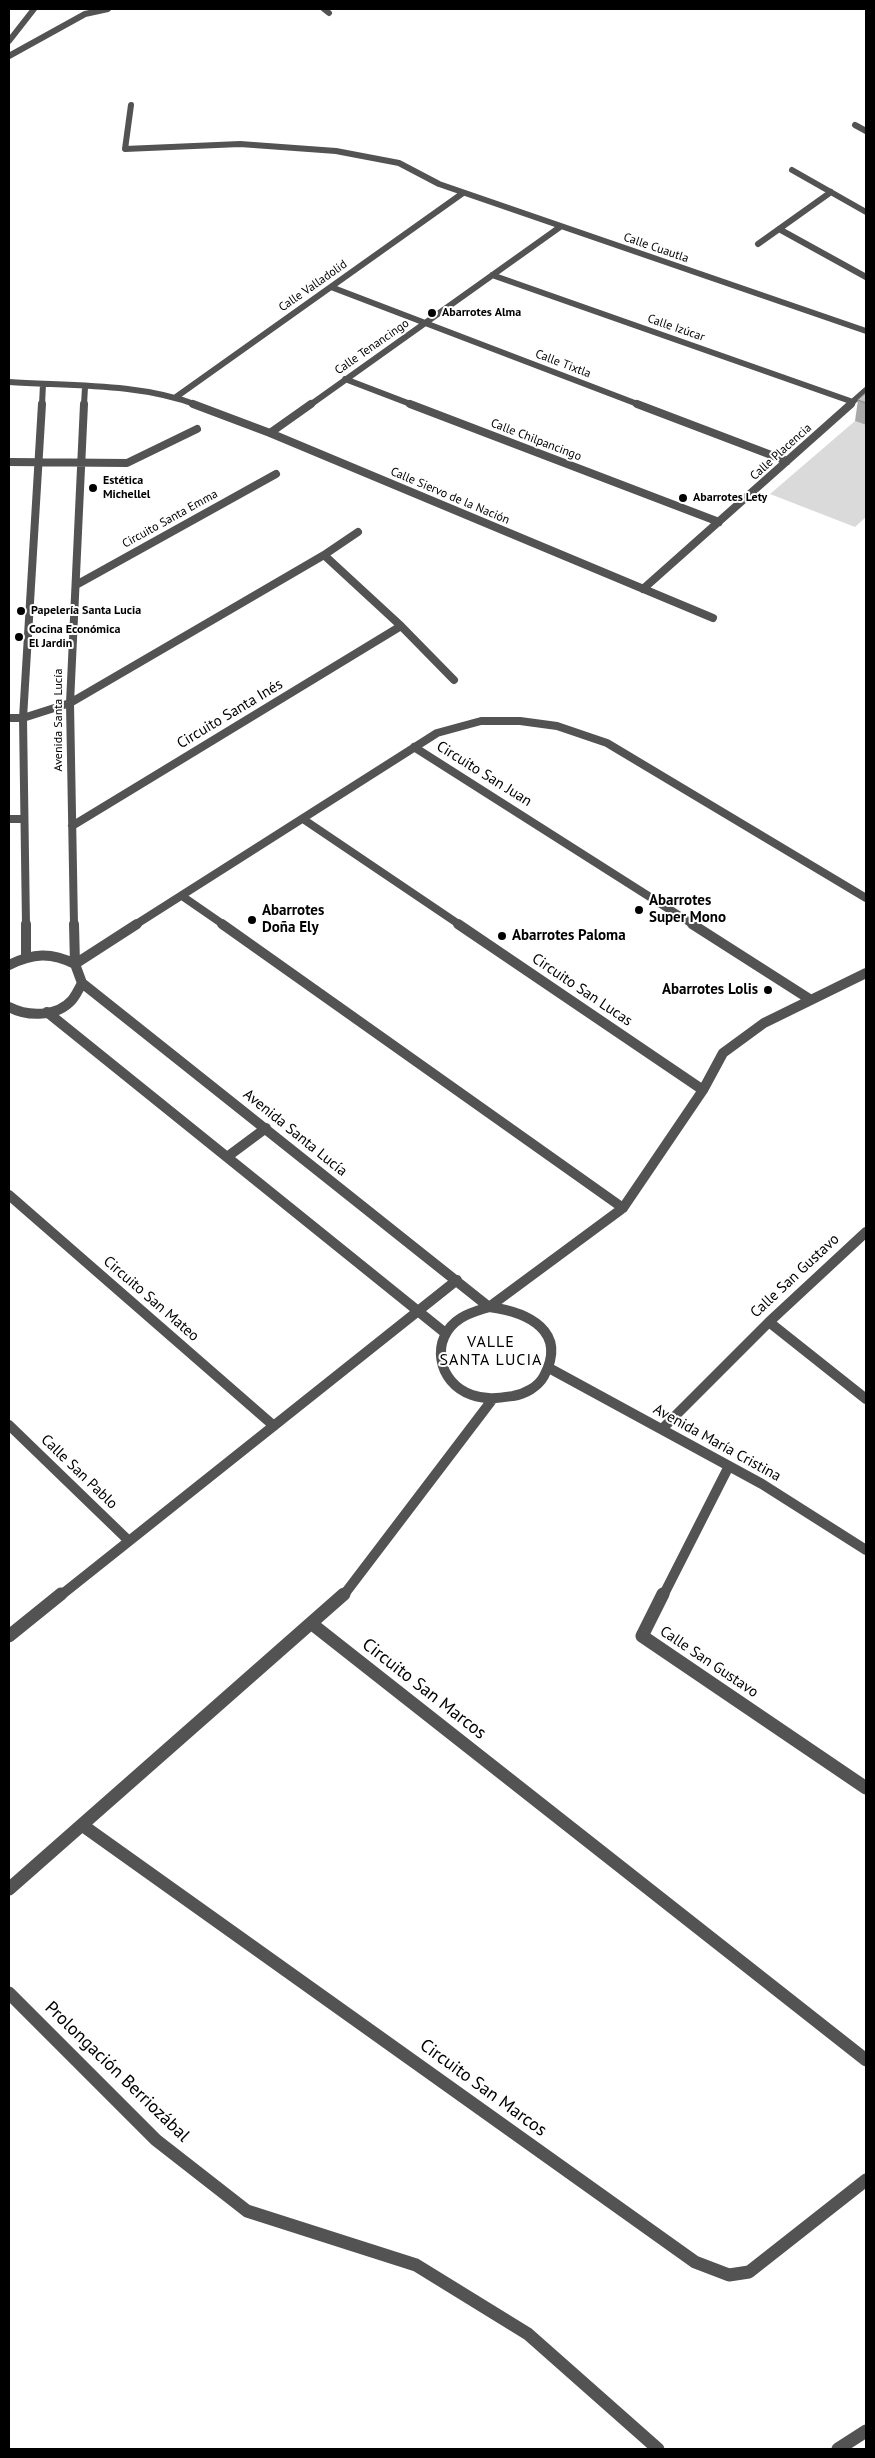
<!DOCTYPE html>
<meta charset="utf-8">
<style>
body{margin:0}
#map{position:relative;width:875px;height:2458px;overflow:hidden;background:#fff;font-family:"PT Sans",sans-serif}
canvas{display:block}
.frame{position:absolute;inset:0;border:10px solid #000;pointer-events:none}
</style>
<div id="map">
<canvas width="875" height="2458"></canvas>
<div class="frame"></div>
</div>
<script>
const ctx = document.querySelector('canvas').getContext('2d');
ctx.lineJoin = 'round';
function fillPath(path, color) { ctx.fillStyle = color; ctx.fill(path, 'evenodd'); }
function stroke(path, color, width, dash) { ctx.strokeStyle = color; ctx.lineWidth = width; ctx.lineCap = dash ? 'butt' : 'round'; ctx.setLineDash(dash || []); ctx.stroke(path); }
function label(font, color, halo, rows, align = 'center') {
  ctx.font = font + ' "PT Sans",sans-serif'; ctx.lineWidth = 4; ctx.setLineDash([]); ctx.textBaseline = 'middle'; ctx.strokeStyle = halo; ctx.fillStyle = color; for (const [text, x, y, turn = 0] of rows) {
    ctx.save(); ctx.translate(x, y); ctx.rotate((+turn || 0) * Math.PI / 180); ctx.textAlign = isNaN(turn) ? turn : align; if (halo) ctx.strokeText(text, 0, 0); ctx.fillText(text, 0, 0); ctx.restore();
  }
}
const green = new Path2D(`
 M855 421 866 425V517L855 527 770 494Z`);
const streetFar3 = new Path2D(`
 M324 9 329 13
 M9 41 34 9
 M9 56 85 14 108 9
 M131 105 125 149 240 144 336 151 399 163 439 184 866 331
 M855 125 866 131
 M792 170 866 212
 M779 229 866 277
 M758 244 831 192
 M492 275 853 402
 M331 287 640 405
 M345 379 413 405
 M9 382C71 386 139 383 197 405
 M176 397 463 193
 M42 405 43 384
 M84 405 85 387
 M310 405 560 227
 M849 405 866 390`);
const streetFar2 = new Path2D(`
 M193 404 270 433 713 618
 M410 404 719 522
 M637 404 787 461
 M270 433 311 404
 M9 462 127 463 197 429
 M324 555 401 626 454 680
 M76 585 276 474
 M643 589 851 404
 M9 718H23L70 703 324 555 358 532
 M414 747 694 925
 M9 819H24
 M303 819 460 925
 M72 826 401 626
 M182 896 224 925
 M26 925 23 718 42 404
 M74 925 70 703 84 404
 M135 925 437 733 481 721H520L557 726 607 743 866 898`);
const streetFar1 = new Path2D(`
 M26 924V957
 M74 924 75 964
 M222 924 623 1208
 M458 924 703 1090
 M692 924 811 1000
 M75 964 137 924
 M9 965C33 953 51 952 75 964L82 983C79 989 76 995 72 1000 57 1017 28 1017 9 1007
 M82 983 489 1307 623 1208 703 1090 723 1053 764 1023 866 973
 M47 1012 444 1332
 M227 1157 266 1128
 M9 1195 274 1426
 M489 1307C528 1312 568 1331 544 1376 538 1387 525 1394 513 1396 499 1398 486 1400 472 1395 437 1383 429 1338 461 1318 469 1313 480 1310 489 1307Z
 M769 1322 866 1399
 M549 1368 762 1484 866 1550
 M9 1425 129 1541
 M662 1429 769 1322 866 1232
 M60 1596 457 1280
 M343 1596 492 1400
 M663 1596 729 1466`);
const street = new Path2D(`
 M663 1594 642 1636 866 1788
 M312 1624 866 2060
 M9 1636 61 1594
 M82 1825 695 2262 729 2275 749 2272 866 2180
 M9 1889 344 1594
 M9 1993 156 2140 247 2211 416 2265 528 2334 658 2449
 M838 2449 866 2431`);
const wall = new Path2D(`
 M866 393V425L855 421 858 400Z`);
const building = new Path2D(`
 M866 393V403L858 400Z`);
const markers = [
 [432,313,5,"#000"],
 [93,488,5,"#000"],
 [683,498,5,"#000"],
 [21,611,5,"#000"],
 [19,637,5,"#000"],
 [639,910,5,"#000"],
 [252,920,5,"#000"],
 [502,936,5,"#000"],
 [768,990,5,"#000"]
];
const farStreetnames = [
 ["Calle Cuautla",656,248,19],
 ["Calle Valladolid",313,286,-35],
 ["Calle Izúcar",676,328,19],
 ["Calle Tenancingo",372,347,-35],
 ["Calle Tixtla",563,364,21],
 ["Calle Chilpancingo",536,440,21],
 ["Calle Placencia",781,452,-42],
 ["Calle Siervo de la Nación",450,496,23],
 ["Circuito Santa Emma",170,519,-29],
 ["Avenida Santa Lucía",59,720,-90]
];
const farPoinames = [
 ["Abarrotes Alma",442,313],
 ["Estética",103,481],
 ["Michellel",103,495],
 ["Abarrotes Lety",693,498],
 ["Papelería Santa Lucia",31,611],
 ["Cocina Económica",29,630],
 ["El Jardin",29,644]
];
const streetNames = [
 ["Circuito Santa Inés",230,714,-31],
 ["Circuito San Juan",484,774,32],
 ["Circuito San Lucas",582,990,34],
 ["Avenida Santa Lucía",295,1133,39],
 ["Calle San Gustavo",795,1276,-43],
 ["Circuito San Mateo",151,1299,41],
 ["Avenida María Cristina",717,1443,29],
 ["Calle San Pablo",79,1472,44],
 ["Calle San Gustavo",709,1662,34]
];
const poiNames = [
 ["Abarrotes",649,901],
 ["Super Mono",649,918],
 ["Abarrotes",262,911],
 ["Doña Ely",262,928],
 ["Abarrotes Paloma",512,936],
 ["Abarrotes Lolis",758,990,"right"]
];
const neighbourhoodNames = [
 ["VALLE",491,1342],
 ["SANTA LUCIA",491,1360]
];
const nearStreetnames = [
 ["Circuito San Marcos",424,1689,38],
 ["Prolongación Berriozábal",117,2072,44],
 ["Circuito San Marcos",483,2088,36]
];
fillPath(green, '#dadada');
stroke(streetFar3, '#535353', 6);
stroke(streetFar2, '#535353', 8);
stroke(streetFar1, '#535353', 10);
stroke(street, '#535353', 13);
fillPath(wall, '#a8a8a8');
fillPath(building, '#c3c3c3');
stroke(building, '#888', 1);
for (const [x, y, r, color] of markers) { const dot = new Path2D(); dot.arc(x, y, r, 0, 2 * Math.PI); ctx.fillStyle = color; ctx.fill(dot); stroke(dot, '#fff', 2); }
label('12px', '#000', '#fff', farStreetnames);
label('bold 12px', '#000', '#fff', farPoinames, 'left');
label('15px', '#000', '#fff', streetNames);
label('bold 15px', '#000', '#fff', poiNames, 'left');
ctx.letterSpacing = '1px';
label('16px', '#000', '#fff', neighbourhoodNames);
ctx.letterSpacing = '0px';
label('18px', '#000', '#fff', nearStreetnames);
</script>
